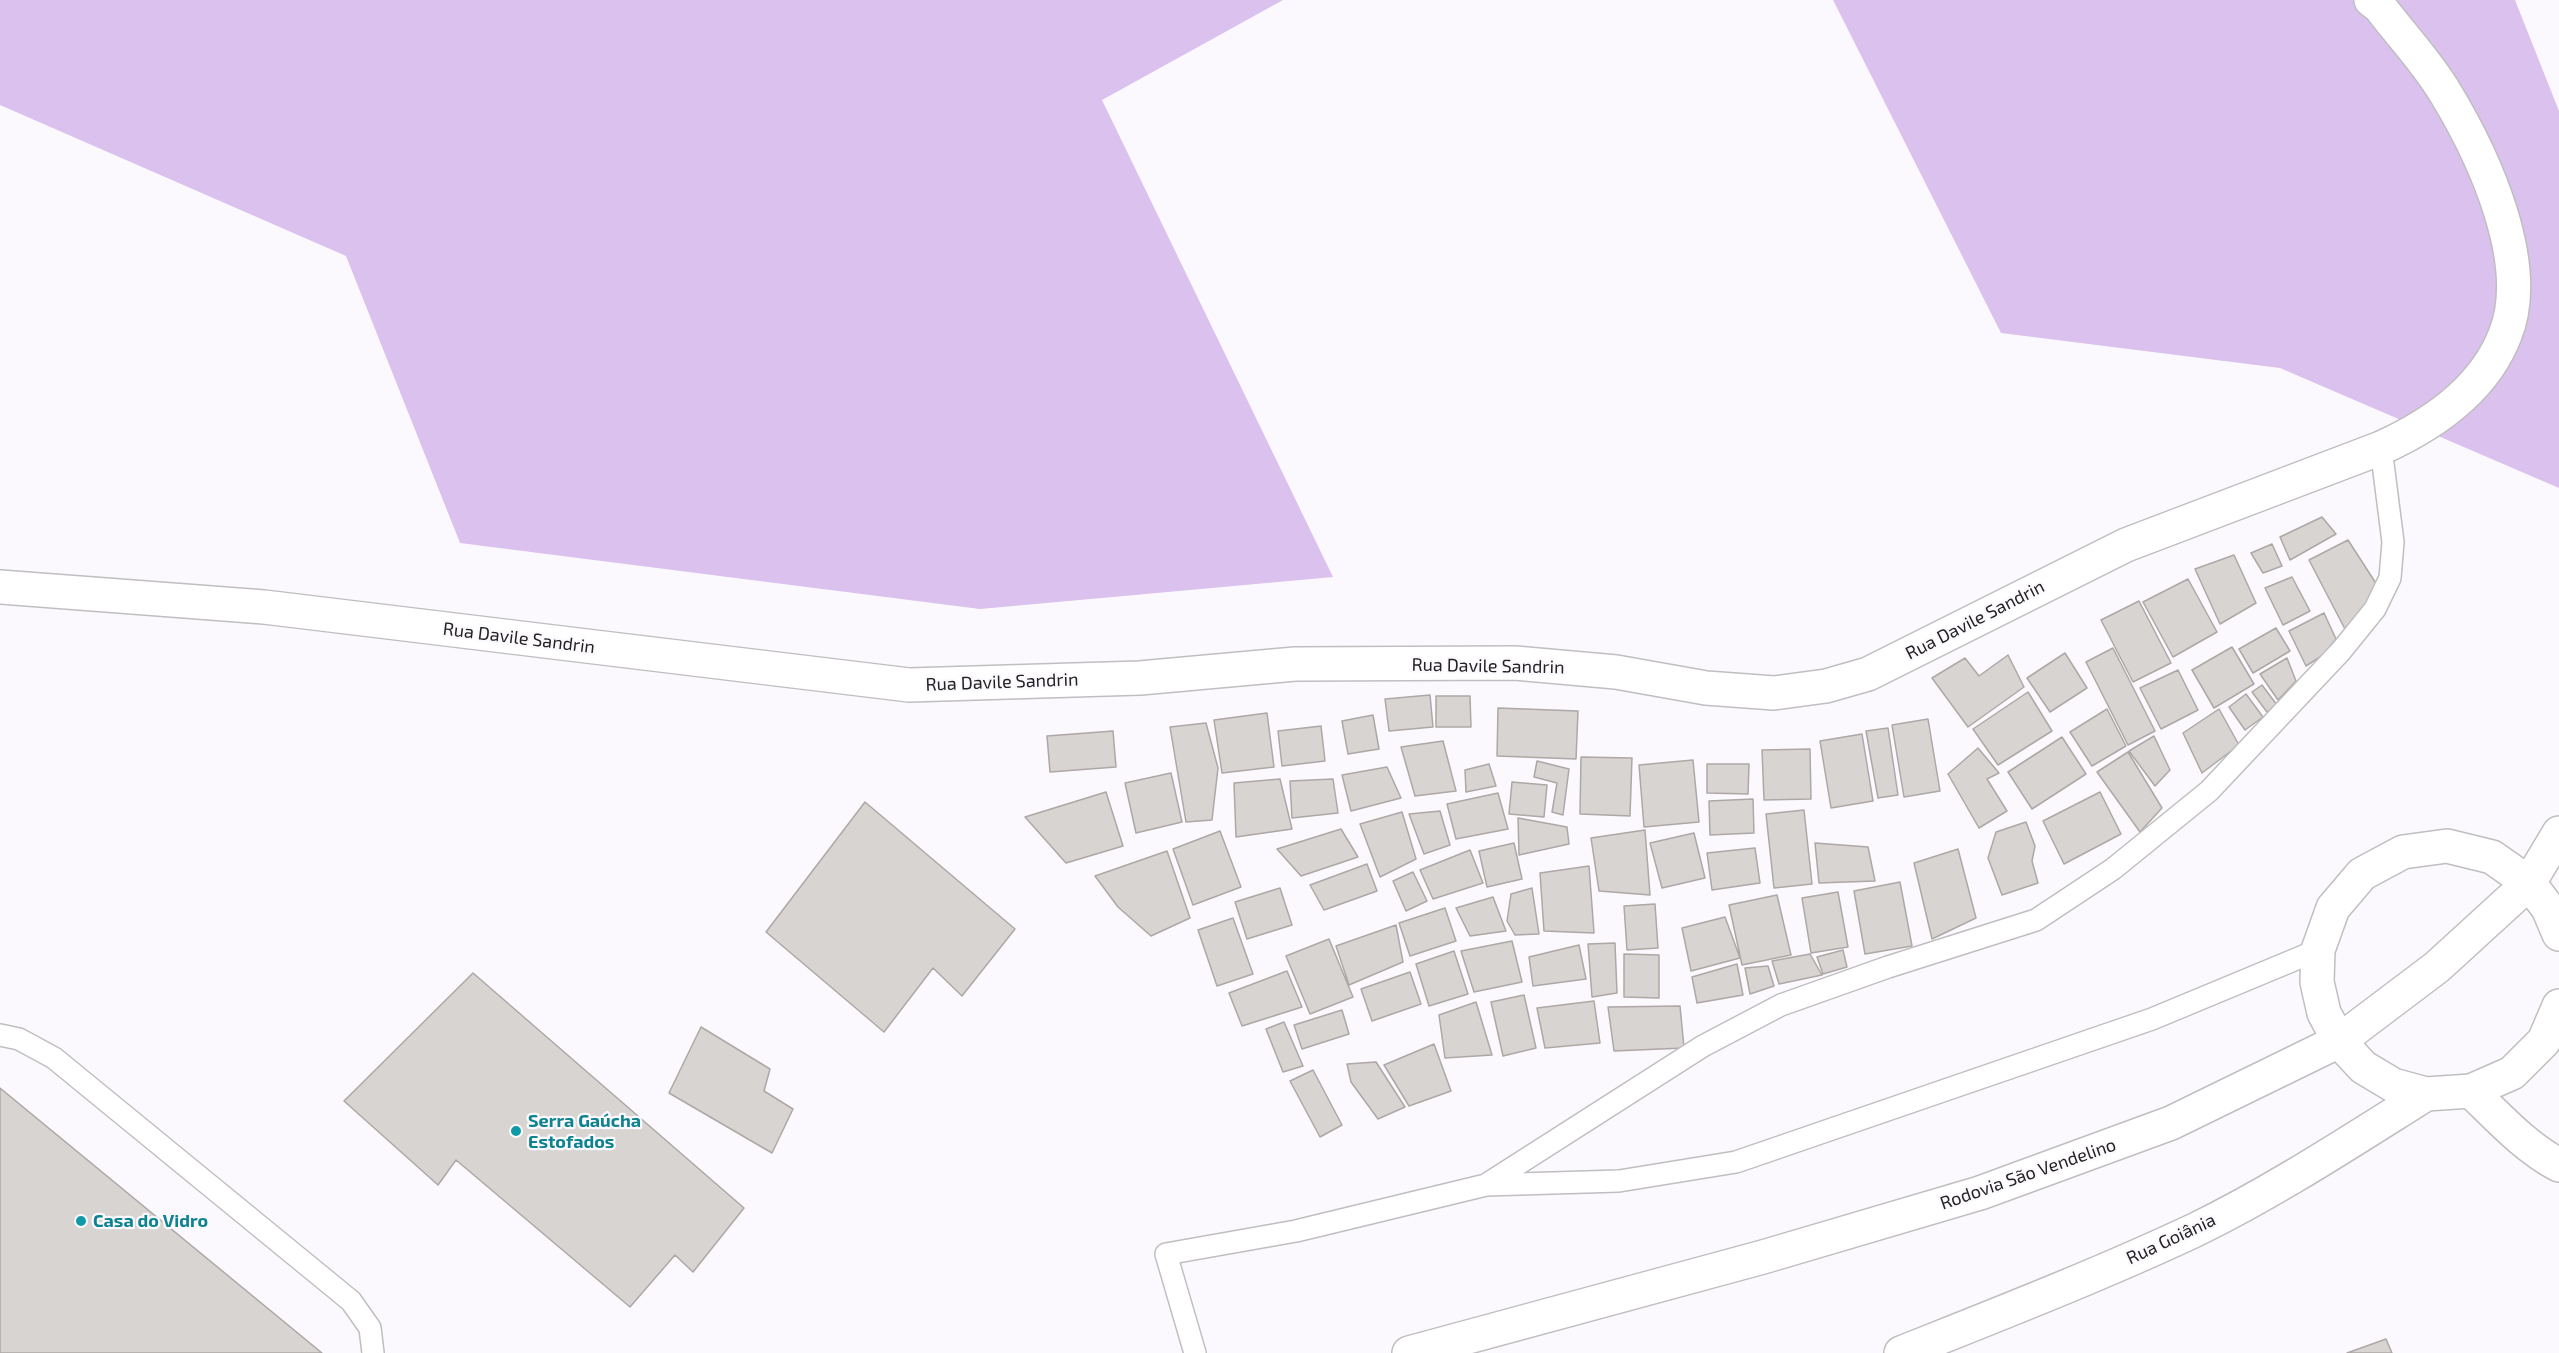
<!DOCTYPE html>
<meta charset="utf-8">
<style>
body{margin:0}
canvas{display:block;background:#fbf9fd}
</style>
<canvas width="2559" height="1353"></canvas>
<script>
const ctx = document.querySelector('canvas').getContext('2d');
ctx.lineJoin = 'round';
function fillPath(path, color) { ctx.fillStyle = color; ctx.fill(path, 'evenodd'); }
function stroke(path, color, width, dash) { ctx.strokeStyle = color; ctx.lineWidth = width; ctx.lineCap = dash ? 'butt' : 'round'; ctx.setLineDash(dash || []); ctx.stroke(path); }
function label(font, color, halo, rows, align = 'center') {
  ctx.font = font + ' "Exo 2",sans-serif'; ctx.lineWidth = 4.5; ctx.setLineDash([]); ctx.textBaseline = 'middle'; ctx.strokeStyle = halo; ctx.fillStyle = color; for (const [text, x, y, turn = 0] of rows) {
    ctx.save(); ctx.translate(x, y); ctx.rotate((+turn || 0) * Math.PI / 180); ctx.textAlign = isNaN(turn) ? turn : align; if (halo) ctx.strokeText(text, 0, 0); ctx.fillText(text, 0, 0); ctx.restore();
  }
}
const green = new Path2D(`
 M0 0H1283L1102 100 1333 577 980 609 460 543 346 256 0 105Z
 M1833 0H2515L2559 111V488L2280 368 2001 333Z`);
const building = new Path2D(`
 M2322 517 2336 534 2290 560 2280 537Z
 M2348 540 2379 588 2346 631 2309 560Z
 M2272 544 2282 566 2263 573 2251 553Z
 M2234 555 2256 603 2220 624 2195 569Z
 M2292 577 2310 611 2283 625 2265 588Z
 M2188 579 2217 632 2173 657 2143 602Z
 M2139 601 2171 663 2133 682 2101 620Z
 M2324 613 2336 639 2323 655 2306 666 2289 631Z
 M2276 628 2290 651 2253 673 2239 649Z
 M2232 647 2254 684 2214 708 2192 670Z
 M2113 648 2155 731 2128 745 2086 662Z
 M2065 653 2087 688 2050 712 2027 678Z
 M2008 655 2024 687 1968 727 1932 678 1965 658 1979 676Z
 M2287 658 2296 681 2278 700 2260 674Z
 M2178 670 2198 710 2161 729 2140 688Z
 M2262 685 2277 705 2267 712 2252 692Z
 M2028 692 2052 731 1998 765 1973 729Z
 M2246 694 2263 717 2245 730 2229 707Z
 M1430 695 1433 727 1389 731 1385 699Z
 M1436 696H1470L1471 727H1436Z
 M1498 708 1578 711 1576 759 1497 756Z
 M2107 709 2126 746 2092 766 2070 732Z
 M2219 709 2239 745 2202 773 2183 733Z
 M1267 713 1274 767 1222 773 1214 720Z
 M1373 715 1379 749 1348 754 1342 721Z
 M1928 719 1940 791 1904 797 1892 725Z
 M1206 723 1218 768 1212 820 1186 822 1170 727Z
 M1321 726 1325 761 1282 766 1278 731Z
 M1888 728 1898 795 1878 798 1866 731Z
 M1113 731 1116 767 1050 772 1047 736Z
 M1862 734 1873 801 1831 808 1820 741Z
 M2154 736 2170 770 2155 786 2129 751Z
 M2062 737 2086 774 2032 809 2008 772Z
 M1443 741 1456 791 1415 796 1401 747Z
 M1978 748 1999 773 1987 779 2007 811 1979 828 1948 774Z
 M1810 749 1811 799 1764 800 1762 750Z
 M2128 752 2162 808 2140 832 2097 772Z
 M1581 757 1632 758 1630 816 1580 814Z
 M1693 760 1699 822 1644 827 1639 765Z
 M1537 761 1569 769 1563 815 1552 812 1557 783 1534 777Z
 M1489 764 1496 786 1466 792 1465 770Z
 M1707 764H1749L1748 794 1707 793Z
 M1387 767 1401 798 1351 811 1342 775Z
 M1171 773 1182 822 1136 833 1125 783Z
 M1280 779 1292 829 1236 837 1234 783Z
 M1333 779 1338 813 1292 818 1290 781Z
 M1512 782 1547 785 1544 817 1509 814Z
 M1106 792 1123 846 1066 863 1025 817Z
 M2100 792 2121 834 2064 864 2043 821Z
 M1498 793 1508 829 1456 839 1447 804Z
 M1753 799 1754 833 1710 835 1709 801Z
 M865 802 1015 929 962 996 933 968 884 1032 766 932Z
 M1804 810 1812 884 1774 888 1766 814Z
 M1440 811 1450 845 1424 854 1409 814Z
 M1402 812 1416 859 1380 877 1360 824Z
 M1518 818 1567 827 1569 844 1519 855Z
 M2026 822 2035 846 2032 861 2038 883 2002 895 1988 858 1996 832Z
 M1341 829 1358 857 1301 876 1277 849Z
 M1645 830 1650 895 1599 891 1591 838Z
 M1220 831 1241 887 1193 905 1173 849Z
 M1694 833 1705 878 1662 888 1650 843Z
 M1514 843 1522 879 1487 887 1479 851Z
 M1815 843 1868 847 1875 881 1819 883Z
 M1755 848 1760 883 1712 890 1707 853Z
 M1958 849 1976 918 1932 939 1914 863Z
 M1470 850 1483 883 1433 899 1420 870Z
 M1167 851 1190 918 1151 936 1118 907 1095 876Z
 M1367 864 1377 891 1324 910 1310 885Z
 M1589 866 1594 933 1544 931 1540 873Z
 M1413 872 1427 901 1406 911 1393 881Z
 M1900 882 1912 946 1865 954 1854 891Z
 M1280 888 1292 925 1247 939 1235 902Z
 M1532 888 1539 934 1515 935 1507 921 1511 894Z
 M1838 892 1848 947 1811 953 1802 898Z
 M1777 895 1791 955 1742 965 1729 905Z
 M1493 897 1506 931 1470 936 1456 908Z
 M1655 904 1658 948 1627 950 1624 906Z
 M1445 908 1456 941 1410 956 1399 923Z
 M1725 917 1740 958 1691 971 1682 928Z
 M1233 918 1253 974 1217 986 1198 930Z
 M1396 925 1403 962 1349 985 1336 946Z
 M1329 939 1353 997 1310 1014 1286 956Z
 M1512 941 1522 982 1474 992 1461 951Z
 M1615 943 1617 993 1592 997 1588 944Z
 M1579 945 1586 979 1533 986 1529 957Z
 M1843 950 1847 967 1823 974 1817 957Z
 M1454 951 1468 994 1429 1006 1416 964Z
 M1624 954 1659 955V998L1624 997Z
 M1810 954 1822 975 1779 984 1772 961Z
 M1737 964 1743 995 1697 1003 1692 977Z
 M1768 966 1774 986 1750 994 1745 968Z
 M1287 971 1302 1007 1242 1026 1229 993Z
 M1410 972 1421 1004 1372 1021 1361 989Z
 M473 973 744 1208 693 1272 675 1255 630 1307 456 1160 438 1185 344 1101Z
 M1524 995 1536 1048 1503 1056 1491 1002Z
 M1594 1001 1600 1043 1545 1048 1537 1008Z
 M1476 1002 1492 1055 1445 1058 1439 1015Z
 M1680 1006 1684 1048 1614 1051 1608 1007Z
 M1342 1010 1349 1034 1302 1049 1294 1025Z
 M1284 1022 1303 1066 1283 1072 1266 1029Z
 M701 1027 770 1069 764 1091 793 1109 772 1153 669 1093Z
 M1434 1044 1451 1091 1409 1106 1384 1065Z
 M1376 1062 1405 1107 1378 1119 1351 1082 1347 1064Z
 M1313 1070 1342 1125 1320 1137 1290 1081Z
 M0 1088 322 1353H0Z
 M2386 1339 2392 1353H2347Z`);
const lane = new Path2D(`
 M0 1035 19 1039 54 1058 351 1301 370 1328 373 1353
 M1487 1184 1703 1046 1781 1005 1888 967 2036 920 2113 869 2209 791 2341 651 2375 609 2390 578 2393 542 2381 448
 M1195 1353 1166 1254 1296 1231 1486 1185 1619 1181 1736 1162 2152 1019 2318 950`);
const street = new Path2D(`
 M2471 1091C2498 1117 2525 1147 2559 1165`);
const secondary = new Path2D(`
 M0 587 264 607 909 685 1140 678 1295 664 1515 663 1616 672 1706 688 1774 693 1826 686 1868 674 2126 545 2381 448C2432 425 2484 389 2505 335 2534 264 2483 155 2446 94 2428 63 2401 35 2380 7L2371 0
 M2559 934 2548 908 2529 883 2492 857 2447 846 2403 852 2362 874 2333 908 2318 950 2317 982 2324 1013 2339 1041 2363 1067 2393 1085 2426 1094 2471 1091 2512 1073 2544 1041 2559 1006
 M1901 1353C1999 1314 2099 1275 2195 1230 2275 1191 2351 1141 2426 1094`);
const highway = new Path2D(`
 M1409 1353 1763 1257 1980 1193 2171 1123 2339 1041 2437 967 2529 883 2559 833`);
const markers = [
 [516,1131,6,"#0f9aa8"],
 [81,1221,6,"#0f9aa8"]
];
const streetNames = [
 ["Rua Davile Sandrin",1975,620,-27],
 ["Rua Davile Sandrin",519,638,7],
 ["Rua Davile Sandrin",1488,666,1],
 ["Rua Davile Sandrin",1002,682,-2],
 ["Rodovia São Vendelino",2028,1174,-19],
 ["Rua Goiânia",2171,1239,-25]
];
const cultureNames = [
 ["Serra Gaúcha",528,1121],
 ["Estofados",528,1142],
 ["Casa do Vidro",93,1221]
];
fillPath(green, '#dac1ee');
fillPath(building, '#d8d4d2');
stroke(building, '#ada8a6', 1.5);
stroke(lane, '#c0bec1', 24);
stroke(street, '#c0bec1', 36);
stroke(secondary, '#c0bec1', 36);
stroke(highway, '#c0bec1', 36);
stroke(lane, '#fff', 21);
stroke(street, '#fff', 33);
stroke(secondary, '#fff', 33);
stroke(highway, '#fff', 33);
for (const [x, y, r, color] of markers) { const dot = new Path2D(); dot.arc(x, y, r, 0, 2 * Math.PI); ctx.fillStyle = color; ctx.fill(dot); stroke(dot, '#fbf9fd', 2); }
label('18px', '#242324', '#fbf9fd', streetNames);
label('bold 18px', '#0d838f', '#fbf9fd', cultureNames, 'left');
</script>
